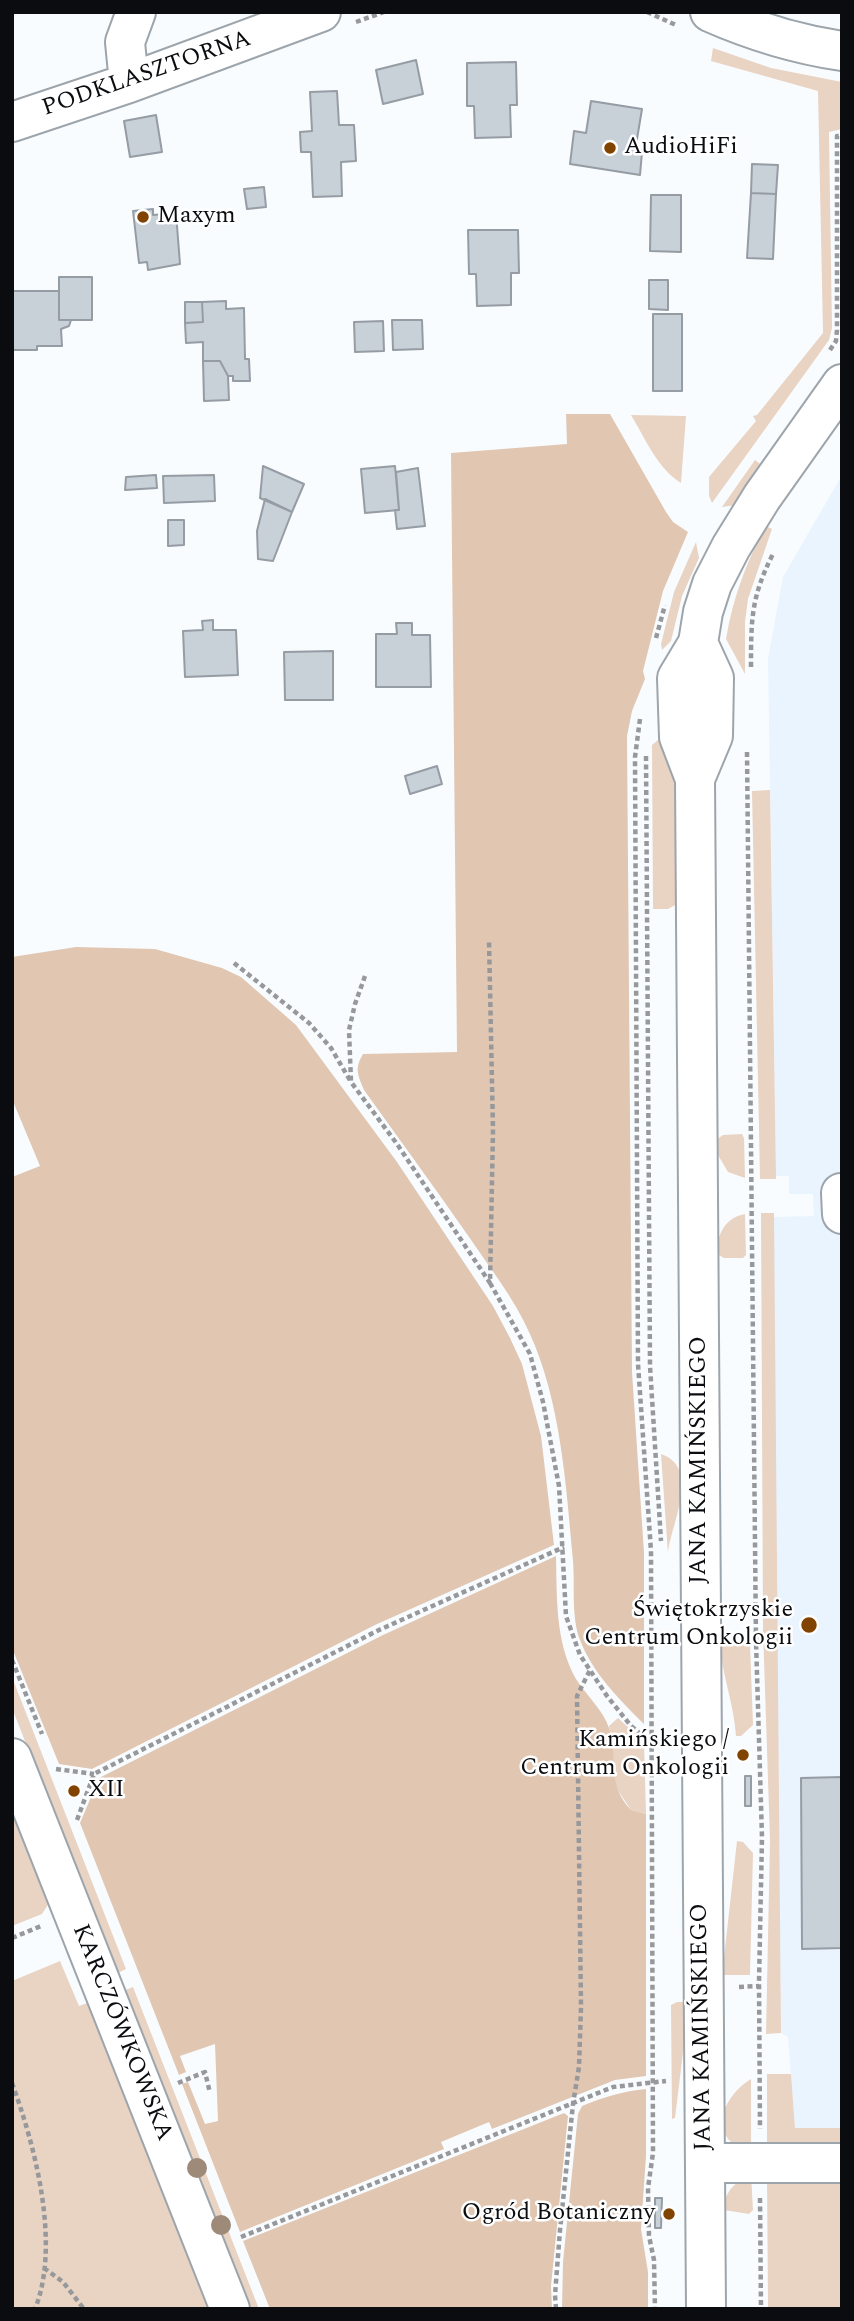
<!DOCTYPE html>
<meta charset="utf-8">
<style>
body{margin:0}
#map{position:relative;width:854px;height:2321px;overflow:hidden;background:#f9fcff;font-family:Spectral,serif}
canvas{display:block}
.frame{position:absolute;inset:0;border:14px solid #0a0c0f;pointer-events:none}
</style>
<div id="map">
<canvas width="854" height="2321"></canvas>
<div class="frame"></div>
</div>
<script>
const ctx = document.querySelector('canvas').getContext('2d');
ctx.lineJoin = 'round';
function fillPath(path, color) { ctx.fillStyle = color; ctx.fill(path, 'evenodd'); }
function stroke(path, color, width, dash) { ctx.strokeStyle = color; ctx.lineWidth = width; ctx.lineCap = dash ? 'butt' : 'round'; ctx.setLineDash(dash || []); ctx.stroke(path); }
function label(font, color, halo, rows, align = 'center') {
  ctx.font = font + ' Spectral,serif'; ctx.lineWidth = 5; ctx.setLineDash([]); ctx.textBaseline = 'middle'; ctx.strokeStyle = halo; ctx.fillStyle = color; for (const [text, x, y, turn = 0] of rows) {
    ctx.save(); ctx.translate(x, y); ctx.rotate((+turn || 0) * Math.PI / 180); ctx.textAlign = isNaN(turn) ? turn : align; if (halo) ctx.strokeText(text, 0, 0); ctx.fillText(text, 0, 0); ctx.restore();
  }
}
const built = new Path2D(`
 M842 475V2128H795L788 2037 781 2033 773 1217 814 1216 813 1194H789V1176H776L768 659 783 577Z`);
const green = new Path2D(`
 M713 48 771 68 842 82V129L829 132 832 328 829 340 712 503 709 496V477L756 421 753 416 757 415 823 333 818 91 711 61Z
 M631 415 686 416 681 483C657 468 645 438 631 415Z
 M755 460 763 466 736 505 722 507Z
 M766 526 772 529 748 599 745 622V674L726 639C733 598 746 562 766 526Z
 M696 542 699 558 682 596 671 641 662 650 661 644 674 592Z
 M668 732 676 800 677 904 668 909H653L652 745Z
 M770 790 776 1176V1179H760L752 791Z
 M742 1134 744 1138 745 1178 728 1172 718 1155 716 1140 723 1135Z
 M761 1213H774L781 2033 766 2034 770 1840 763 1630Z
 M745 1214 746 1255 743 1258H724L717 1254C717 1235 724 1218 745 1214Z
 M661 1454C702 1468 670 1526 668 1554Z
 M727 1641H745L750 1644 753 1725 741 1736H736C734 1704 722 1675 720 1645Z
 M12 1677 126 1969 116 1974 12 1708Z
 M618 1718 644 1742 646 1814 631 1810 615 1786 609 1726Z
 M12 1806 49 1903 42 1914 12 1926Z
 M737 1841 743 1842 753 1853 750 1975H722Z
 M60 1961 79 2006 90 2002 210 2309H12V1981Z
 M133 1987 259 2309H248L123 1991Z
 M677 2002H686V2028L675 2118 672 2119 671 2005Z
 M767 2074H791L795 2128H842V2153H767Z
 M751 2079V2152C745 2150 737 2147 732 2143 709 2122 731 2091 751 2079Z
 M751 2174 753 2210 749 2214 724 2210C724 2191 735 2183 751 2174Z
 M767 2174H842V2309H768Z`);
const forest = new Path2D(`
 M566 414H610L666 512 673 522 688 532 663 591 643 671 645 679 632 711 627 736 632 1372 644 1553V1724C620 1700 593 1674 580 1640 571 1616 575 1586 573 1561 566 1486 561 1401 529 1332 514 1298 490 1268 469 1237 435 1188 399 1139 364 1090 358 1075 354 1069 363 1054L457 1052 451 453 567 444Z
 M76 947 155 949 222 968 241 977 296 1025 397 1162 493 1306 510 1338 522 1364 541 1436 554 1545 375 1625 92 1769 59 1764 12 1648V1177L40 1166 12 1099V957Z
 M556 1556C557 1597 555 1642 576 1679 586 1695 604 1711 609 1728 619 1759 605 1783 631 1810L646 1814V2076L615 2080 492 2129 489 2122 441 2142 444 2149 240 2232 182 2084 188 2082 205 2124 218 2121 215 2044 180 2056 186 2072 179 2075 80 1823 99 1778 383 1635Z
 M646 2089V2156L641 2229 648 2272V2309H562L563 2262 578 2114 582 2106C604 2097 623 2091 646 2089Z
 M564 2113 568 2116 551 2286 552 2309H270L243 2241Z`);
const building = new Path2D(`
 M416 60 423 94 383 104 376 70Z
 M516 62 517 105H510L511 137 475 138 474 106H467V63Z
 M337 91 339 125H354L356 161 341 162 342 196 313 197 311 152H301L300 132 312 131 310 92Z
 M591 101 642 109 635 151 642 152 640 175 570 164 574 131 586 133Z
 M156 115 162 152 130 157 124 121Z
 M752 164 778 165 776 194 751 193Z
 M264 187 266 207 247 209 244 189Z
 M751 193 776 194 773 259 747 258Z
 M651 195H681V252L650 251Z
 M153 209V215L176 213 180 264 148 270 147 262 139 263 133 211Z
 M468 230H518L519 273H511V305L477 306 476 274H469Z
 M59 277H92V320H59Z
 M649 280H668V310L649 309Z
 M12 291H59V320H71L69 326 61 329 62 346H37V350H12Z
 M226 301V309L244 308 245 359H249L250 381H233V376H228L220 361H203V342L186 343 185 323 203 322 202 302Z
 M185 302H202L203 322 185 323Z
 M653 314H682V391H653Z
 M392 320H422L423 349 393 350Z
 M383 321 384 351 355 352 354 322Z
 M203 361H220L228 376 229 400 204 401Z
 M263 466 304 484 292 512 260 498Z
 M395 466 399 510 365 513 361 469Z
 M418 468 425 526 397 529 395 510H399L396 472Z
 M156 475 157 488 125 490 126 477Z
 M214 475 215 501 164 503 163 476Z
 M265 499 292 512 273 561 258 559 257 531Z
 M168 520H184V545L168 546Z
 M213 620V630H236L238 675 185 677 183 631 203 630 202 621Z
 M396 623H412V635H430L431 687H376V634H397Z
 M333 651V700H285L284 652Z
 M437 766 442 784 410 794 405 776Z
 M745 1776H751V1806H745Z
 M842 1777V1948L802 1949 801 1778Z
 M655 2198H662L661 2228H655Z`);
const path = new Path2D(`
 M647 12 678 26
 M356 22 384 12
 M830 350 836 341 837 330V136H842
 M656 638 665 605
 M751 667C751 620 751 597 773 554
 M640 719 635 757 638 1364 651 1551 653 2153 648 2188 649 2236 654 2260 655 2309
 M747 752 756 1641 762 1837 759 1982 760 2129
 M646 756 650 1366 661 1541
 M234 963 309 1023 331 1048 351 1082
 M365 976 355 1004 349 1030 351 1082 397 1144 490 1283 493 1130 489 940
 M490 1283 530 1354 543 1402 559 1486 566 1616 580 1655 607 1696 631 1726 643 1736
 M12 1660 42 1734
 M56 1769 94 1774
 M77 1820 94 1774 379 1630 564 1547
 M12 1938 41 1926
 M739 1987 759 1986
 M12 2083C35 2146 61 2244 35 2309
 M178 2083 205 2072 210 2093
 M760 2198 761 2309
 M241 2237 613 2087 666 2081
 M44 2268 63 2282 84 2309
 M556 2309 555 2295 560 2230 573 2104 579 2067 581 2007 577 1696 590 1670`);
const minor = new Path2D(`
 M710 12C753 31 795 44 842 51
 M129 83 125 42 136 12
 M12 122 129 83 321 12
 M695 779 713 736 714 678 698 643
 M841 1193 842 1214
 M12 1758 230 2309
 M705 2163H842
 M706 2309 695 779 679 737 677 678 698 643 703 612 712 584 731 547 762 497 842 384`);
const trees = [
 [197,2168],
 [221,2225]
];
const markers = [
 [610,148,7,"#814400"],
 [143,217,7,"#814400"],
 [809,1625,9,"#814400"],
 [743,1755,7,"#814400"],
 [74,1791,7,"#814400"],
 [669,2214,7,"#814400"]
];
const streetNames = [
 ["PODKLASZTORNA",147,75,-19],
 ["JANA KAMIŃSKIEGO",700,1460,-90],
 ["JANA KAMIŃSKIEGO",703,2027,-91],
 ["KARCZÓWKOWSKA",121,2033,68]
];
const poiNames = [
 ["AudioHiFi",624,148],
 ["Maxym",157,217],
 ["Świętokrzyskie",793,1611,"right"],
 ["Centrum Onkologii",793,1639,"right"],
 ["Kamińskiego /",729,1741,"right"],
 ["Centrum Onkologii",729,1769,"right"],
 ["XII",88,1791],
 ["Ogród Botaniczny",655,2214,"right"]
];
fillPath(built, '#e9f4ff');
fillPath(green, '#e9d3c3');
fillPath(forest, '#e1c6b2');
fillPath(building, '#c8d0d8');
stroke(building, '#959ca4', 2);
stroke(minor, '#9da5ac', 42);
stroke(path, '#96989b', 4.5, [5, 3.5]);
stroke(minor, '#fff', 38);
ctx.fillStyle = '#9d8a78';
for (const [x, y] of trees) { ctx.beginPath(); ctx.arc(x, y, 10, 0, 2 * Math.PI); ctx.fill(); }
for (const [x, y, r, color] of markers) { const dot = new Path2D(); dot.arc(x, y, r, 0, 2 * Math.PI); ctx.fillStyle = color; ctx.fill(dot); stroke(dot, '#fff', 2.5); }
label('24px', '#0a0c0f', '#fff', streetNames);
label('24px', '#0a0c0f', '#fff', poiNames, 'left');
</script>
